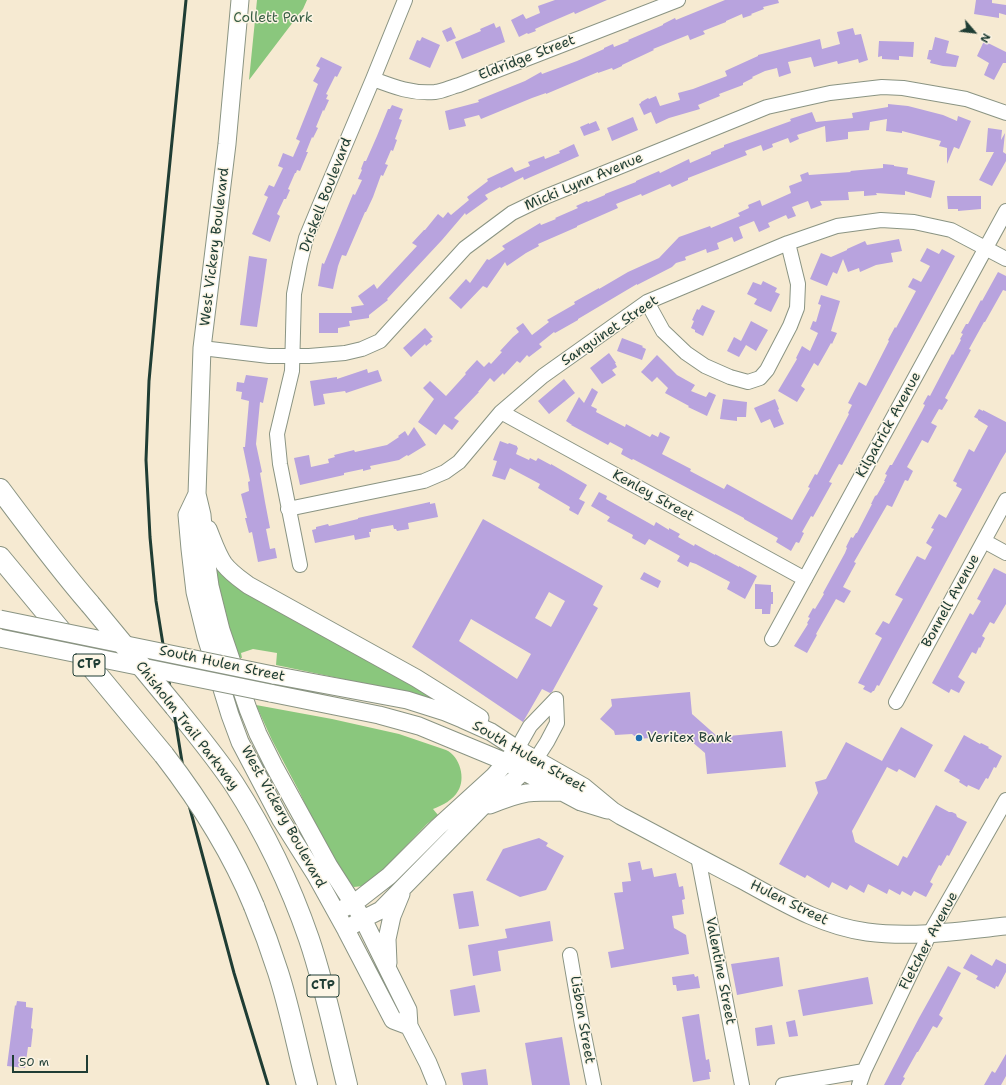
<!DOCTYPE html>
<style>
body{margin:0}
#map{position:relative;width:1006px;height:1085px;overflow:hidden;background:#f6ead2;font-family:"Shantell Sans",sans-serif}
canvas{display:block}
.north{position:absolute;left:954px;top:12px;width:40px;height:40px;-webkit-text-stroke:3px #fcf5e5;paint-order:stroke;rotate:118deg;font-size:11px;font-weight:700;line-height:16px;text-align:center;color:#1f3d34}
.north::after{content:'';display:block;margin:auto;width:14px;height:18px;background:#1f3d34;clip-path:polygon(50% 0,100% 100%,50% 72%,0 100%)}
.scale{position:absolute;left:12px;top:1055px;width:76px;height:18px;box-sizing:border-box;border:2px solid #1f3d34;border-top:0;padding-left:5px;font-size:12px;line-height:14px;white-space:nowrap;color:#1f3d34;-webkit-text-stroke:3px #fcf5e5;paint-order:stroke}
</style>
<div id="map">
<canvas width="1006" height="1085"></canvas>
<div class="north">N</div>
<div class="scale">50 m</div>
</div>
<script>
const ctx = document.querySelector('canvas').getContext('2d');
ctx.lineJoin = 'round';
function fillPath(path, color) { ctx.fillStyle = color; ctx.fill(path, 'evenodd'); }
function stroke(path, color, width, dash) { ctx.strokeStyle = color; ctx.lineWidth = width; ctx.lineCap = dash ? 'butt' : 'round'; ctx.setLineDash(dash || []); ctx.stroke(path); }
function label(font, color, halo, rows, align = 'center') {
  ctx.font = font + ' "Shantell Sans",sans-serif'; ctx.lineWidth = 3; ctx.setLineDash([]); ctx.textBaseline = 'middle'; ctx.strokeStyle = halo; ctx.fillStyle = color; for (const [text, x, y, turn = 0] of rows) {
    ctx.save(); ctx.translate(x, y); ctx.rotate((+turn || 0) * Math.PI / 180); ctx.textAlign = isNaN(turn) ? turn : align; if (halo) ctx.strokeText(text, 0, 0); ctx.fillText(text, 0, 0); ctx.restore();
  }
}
const green = new Path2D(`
 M257 0H307L303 9 249 80Z
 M212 560 442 699 439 703 376 686 276 665 277 653 253 649 241 653 242 658 237 657 218 595Z
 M256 705 332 719 399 734 446 750C460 756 466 779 458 791 453 800 443 805 433 809L438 815 427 824 378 875 363 886 354 887 346 883 321 839 300 793 272 740Z`);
const building = new Path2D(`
 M555 0H607L575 14 574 12 546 24 535 29 536 31 528 34 527 33 519 37 511 20 523 14 526 19 540 13 538 6Z
 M725 0H778L779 3 763 7 764 9 751 14 752 15 743 18 742 14 726 21V22L703 31 705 34 690 40 688 35 653 49 654 50 622 65V66L613 70 612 68 598 73V72L546 94V93L532 98 481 119 479 115 464 119 466 126 449 130 445 111 479 102 478 100 525 81 541 72 542 74 577 61 604 49V48L613 44 614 47 629 41 628 40 663 25V24L675 18 676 20Z
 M976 0H992V3L1006 5V15L999 13V18L974 14Z
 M494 23 496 28 500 26 505 42 462 59 455 42 481 31 480 29Z
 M451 27 456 38 447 42 442 31Z
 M853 28 855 35 861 34 868 60 859 63 858 59 838 64 837 61 814 67 811 57 788 62 791 73 779 77 777 68 765 71 752 77 753 78 743 83V85L719 94 720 96 698 105 700 109 669 118 656 124 651 112 644 115 639 104 641 103V102L648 98 649 99 656 96 660 106 680 100 678 93 693 89 727 76 725 71 758 56V55L820 39 822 49 840 44 837 32Z
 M422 37 440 45 430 68 409 59 417 40 420 41Z
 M935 37 949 41 946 53 959 56 956 67 943 66 930 63 931 60 927 59 929 50H932Z
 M879 41 914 42 913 57 899 56V60L882 59V56L878 57Z
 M984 41 1006 52V63H1003L994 80 984 75 989 63 977 56Z
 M321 57 342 67 337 77 335 76 326 94 328 95 326 99 329 100 324 111 323 110 316 127 318 128 313 138 312 137 306 152H308L300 171 297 170 296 173H295L288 189 290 190 286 199H284L277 214 280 216 270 242 252 234 268 197 264 195 269 185 274 187 283 168 278 166 283 153 293 157 300 141 296 139 318 84 313 81 320 68 316 66Z
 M888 104 908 106 943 115 957 121 958 116 971 121 959 149 954 147 947 164V148L939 146 941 141 902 131V133L886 131 887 119 870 122 869 130 848 132V139L826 142 825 126 797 135 799 139 790 143 788 138 772 144 773 147 763 151 761 145 745 151 747 155 688 178V180L672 187 670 184 642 196 641 194 616 204 618 208 577 226V227L538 244 539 246 526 253 507 266 505 262 487 288 483 286 461 309 449 298 466 279 470 283 487 259 489 260 505 249 502 246 540 223 541 225 556 219 555 218 578 208 576 206 587 201 588 202 605 195V194L636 182V181L659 171 660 173 689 159 690 163 711 154V152L724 147V145L791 121 790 119 812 112 816 122 853 118 852 113 888 107Z
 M392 105 403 109 399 119 402 120 395 139 397 140 393 151 391 150 385 164 388 165 383 176 381 175 373 197 366 212H365L346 256 342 255 338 266 333 289 318 286 322 263 324 264 353 194 355 195 362 180 358 179 362 170 361 169 364 161H366L377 136 388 109H390Z
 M633 117 638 130 612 141 607 128Z
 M596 121 600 130 584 136 580 127 589 123V124Z
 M988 128 1002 130 1001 140 1005 133 1003 152 1006 154V161L992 186 979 180 994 152H986Z
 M574 144 579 156 524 180 523 177 501 188 500 187 485 195 488 199 466 215 465 213 442 240 387 299 388 300 369 315V318L349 321 350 326 338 328V333H319V313H352L351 307 364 305 358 296 374 284 377 289 417 246 412 243 424 230H425L438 214 443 218 448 212 451 215 469 200 467 197 488 181 487 179 512 167 515 172 530 166 528 162 544 156 545 159 560 153 559 151Z
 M883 164 894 165V166L908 168 907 174 935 181 931 198 905 191V195L876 193 877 195 864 196V191L848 192 849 200 820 201 822 205 811 209 808 201 792 207 796 216 788 219 786 215 768 223 770 227 759 232 754 221 739 227 743 238 734 242 732 237 717 243 719 249 707 253 706 249 685 257 686 260 676 263 672 267 637 285V284L578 319V320L555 333 554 332 539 344 542 347 529 357 527 355 520 363 517 361 504 375 503 373 494 382 490 378 478 392H479L454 418 459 421 452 430 444 424 436 435 418 422 434 399 423 388 430 381 446 396 466 374 465 373 477 360 484 367 489 362 491 364 502 352 500 351 513 337 519 332 516 328 523 323 532 335 549 322 547 320 575 304 574 302 599 288V289L628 272 659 258 679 237 710 226 711 228 740 216 738 213 749 208 748 205 760 200 762 206 791 193 789 186 802 181 800 175 808 172 809 175 851 172 850 171 883 168Z
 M947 196H981V209L958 211V209H948Z
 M899 239 902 251 891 253 893 262 876 265 860 272 859 268 848 272 843 259 837 274 833 272 827 286 810 279 821 253 831 257 847 250V249L865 241 867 245Z
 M927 248 939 254 942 249 955 256 842 465 839 464 829 482 832 483 813 517 811 516 802 532 804 533 799 543 796 542 791 551 776 542 778 538 744 519V518L633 459 632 460 621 454 623 449 610 442 608 445 571 425H572L566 421 579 397 584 403 592 388 598 392 591 406 597 409 596 412 625 427 626 424 650 437 652 434 658 437 660 432 670 437 662 454 691 469 690 471 724 489 727 484 792 520 810 488 808 487 815 474 817 475 849 414 848 413 852 405 848 403 859 382 866 386 889 341 888 340 895 327 896 328 916 291 908 287 913 278 921 282 930 266 920 261Z
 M249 256 267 259 263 287 257 327 240 325Z
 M998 272 1006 276V291L1003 290 985 322H984L969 349 971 350 945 398 948 400 942 410 939 409 931 423 937 426 928 443 922 440 907 467 913 471 908 481 905 480 892 507 887 505 854 562 856 563 843 587 851 591 844 603 836 599 816 634 817 635 807 653 794 646 808 624 807 623 810 618 808 617 813 608 815 609 824 594 823 593 845 553 847 548 846 547 851 537 853 538 856 533H857L872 504H871L875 496 877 495 885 481H884L887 475 885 474 890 465H892L922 411 925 405 923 404 928 395 930 396 952 354 953 355 961 340 960 339 963 334 961 333 966 324H968L981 300 982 301Z
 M763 281 777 288 775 292 780 294 771 312 754 304 757 299 747 294 753 282 761 285Z
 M821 295 840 301 831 331 837 333 832 344 831 343 826 352 818 366 814 363 801 386 805 389 797 402 778 391 797 359 796 358 802 346 810 351 818 333 810 329 813 321 816 322 821 305 818 304Z
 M702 305 715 311 703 336 695 332V330L691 328 694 321 692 320 697 309 699 310Z
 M751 321 768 330 756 351 746 345 739 357 727 351 734 337 741 341Z
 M425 328 433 337 430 339 432 341 426 346 425 344 411 357 403 348Z
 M622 338 643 346 642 347 646 349 642 360 617 351Z
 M609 353 616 363H615L617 367 612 370 616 375 602 384 590 368Z
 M657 355 677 375 695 385 691 391 706 397 709 392 716 395 707 416 688 407 689 406 665 393 668 388 657 377 652 382 641 372Z
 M367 369 368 373 378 370 382 381 346 393 345 391 323 394 325 404 314 406 310 381 337 377V379Z
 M246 375 268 378 263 403 260 402 256 444 262 472 260 473 265 502 270 528 266 529 270 549 275 548 277 558 258 562 252 532 249 533 245 518H247L241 494 249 491 248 482 250 481 243 447H245L249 401 241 399 242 392 236 391 237 382 244 383Z
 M564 379 575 393 549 414 538 401Z
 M723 399 747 402 746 417H737V421L720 419Z
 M775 399 779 409 778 410 784 424 774 428 770 419 761 423 754 408Z
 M979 409 983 411V410L1006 422V452L1001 460 879 686 877 685 874 691H873L871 693 863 689 865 686 858 683 882 638 875 634 883 621 889 624 903 599 895 595 917 556 925 560 932 547 926 543 934 529 931 528 939 514 946 518 962 489 956 486 957 483 953 481 969 449 974 452 988 426 978 420V419L974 417Z
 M414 427 426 445 408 456 407 455 399 460 370 466 371 469 363 471V469L344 473V475L300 485 294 458 309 455 311 467 329 463 328 459 335 457 334 455 354 450 355 452 387 445 399 437 398 436 405 431 408 436Z
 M500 441 508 444 509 443 517 446V447L518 448 516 454 529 460 530 458 536 461 538 458 551 465V464L587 485 579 499 585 502 578 515 569 510 570 507 538 488 540 484 510 468 505 480 492 476 497 461 493 460Z
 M599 492 607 496 606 499 647 522 654 526 656 522 669 530V528L680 534 678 537 694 546 695 544 715 555V554L739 567V566L757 576 745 599 727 589 730 582 696 564 690 562 688 567 677 561 680 556 649 539 645 545 632 538 633 535 607 521 610 517 591 506Z
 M430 502V504L435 503 438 517 408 523 409 529 397 531 396 529H394L393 525 371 529V532H369L370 537 355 540 354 535 315 543 312 530 316 529V527L328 524 329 526 358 519V518Z
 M483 519 603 586 593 605 598 608 552 692 550 693 542 689 523 722 412 647ZM549 592 565 601 551 627 535 618ZM471 619 531 654 517 679 459 641Z
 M994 568 1006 574V604L994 624 990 622 982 636 985 638 980 648 979 647 976 654 972 652 958 677 965 682 959 693 951 689 949 693 932 683 970 613 973 615 981 601 977 599Z
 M644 572 661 581 658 588 640 579Z
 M755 584 771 585V592H773V604H771L770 614H762V609H755Z
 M690 692 692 714 718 737 782 731 786 767 707 774 705 753 684 735 638 739 632 734 615 735 614 731 600 719 612 706 611 699Z
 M901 727 933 745 915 778 899 769 897 772 887 767 852 831 855 842 898 866 903 856 907 858 936 805 949 812H952L956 814 957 817 967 822 949 856 947 855 941 866 939 865 930 882 933 884 926 897 914 891 911 896 902 891 900 895 889 889 887 894 868 884 864 893 850 885 847 890 832 882 829 888 807 875 805 878 779 864 818 793 815 782 826 779 846 742 882 761Z
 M964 735 980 744 981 743 989 747 988 748 1002 756 996 768 994 767 988 779 986 778 979 790 968 785 967 787 959 782 960 780 944 771Z
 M539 838 548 843 546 846 564 856 546 890 520 897 486 880 503 849Z
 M640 861 642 870 652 868 654 877 676 873 679 887 683 886 685 899 682 900 684 914 672 916 674 928 686 935 689 954 611 968 608 952 624 949 614 893 623 892 622 882 631 881 628 863Z
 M473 891 479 926 459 929 453 894Z
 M550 921 553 941 498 951 501 971 473 976 468 945 507 938 505 929Z
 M971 954 992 966 996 959 1006 964V972L998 987 996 986 995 989 976 979 978 976 963 968Z
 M779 957 783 986 737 995 731 964Z
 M948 966 961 973 939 1015 943 1018 937 1028 933 1026 918 1052H917L903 1077 905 1078 901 1085H884L919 1018Z
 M694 974 695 977 698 976 700 988 677 991 676 985H673L672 977Z
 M868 977 873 1004 803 1016 798 990Z
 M475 985 480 1012 454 1016 450 990Z
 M17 1001 26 1002V1007L33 1008 31 1028 33 1029 31 1047H28L25 1068 7 1066 15 1005 16 1006Z
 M699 1014 706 1060 709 1059 711 1072H709L710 1079 693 1082 682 1017Z
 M795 1020 798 1036 789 1037 786 1022Z
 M772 1025 775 1044 757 1046 755 1028Z
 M562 1037 570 1085H532L525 1043Z
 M1006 1054V1076L1001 1085H984L992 1071 995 1073Z
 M486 1069 488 1085H463L461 1073Z`);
const minor = new Path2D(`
 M373 79C394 87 412 94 435 92 443 91 451 87 459 85L678 0
 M647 302 663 331 686 353 705 366 730 377 748 382 760 378 767 370 790 326 797 308 798 284 788 243
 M202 348 269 356H309L345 353 362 349 380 341 465 248 512 213 545 197 767 107 830 93 882 87 903 88 966 99 1006 113
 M501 412 805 579
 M288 509 424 481 445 472 459 462 501 412 543 376 647 302 788 243 837 226 881 220 914 222 951 230 1006 259
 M984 541 1006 553
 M300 565 280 464 277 434 292 371 294 294 300 263 306 238 318 209 373 79 405 0
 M772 639 1006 211
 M896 702 1006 500
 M517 749 530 726 556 699
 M536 759 547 742 557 723 556 699
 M698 857 742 1085
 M570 955 582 1025 594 1085
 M783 1085 864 1071
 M859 1085 864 1071 930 933 1006 800`);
const major = new Path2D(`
 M240 0 227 144 202 348 197 494 202 515 205 551 210 586 221 630 248 709 258 734 274 766 329 866 363 919 408 1010 409 1026 428 1063 437 1085
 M197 494 187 515 190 549 195 592 206 637 230 715 240 742 281 820 315 874 346 930 393 1020 409 1026
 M208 529C213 541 217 554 224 564 231 573 240 579 248 585L416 678 480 718
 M273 675 407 700 445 712 462 719 491 732 517 749 584 787 613 811 621 816C661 837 701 859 742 880 781 901 821 926 867 932 913 938 960 931 1006 926
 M270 693 379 715 419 726 506 762 581 802 607 810
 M490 805C502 800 514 795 527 793 538 792 550 792 562 792
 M344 908 353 904 389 876 438 827 494 776 513 754
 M353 925 363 919 381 910 481 808 515 779 531 764
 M388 963 387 939 392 916 401 894`);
const highway = new Path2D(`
 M0 489C29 528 58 567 90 604
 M0 557 164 755
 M175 707C195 732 216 757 234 784 265 832 290 884 309 939 325 986 335 1036 347 1085
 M254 906C263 928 271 950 278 972 290 1009 297 1047 307 1085`);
const rail = new Path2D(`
 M186 0 158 282 149 381 146 460 150 537 156 601 189 805 234 973 268 1085`);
const majorBridge = new Path2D(`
 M0 619 273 675
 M0 638 270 693`);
const highwayBridge = new Path2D(`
 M90 604 175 707
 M164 755C201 803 231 850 254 906`);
const markers = [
 [639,738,4,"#1f6fb2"]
];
const shields = [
 [89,665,32],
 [323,986,32]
];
const shieldNames = [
 ["CTP",89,665],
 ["CTP",323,986]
];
const parkNames = [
 ["Collett Park",273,18]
];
const streetNames = [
 ["Eldridge Street",527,58,-21],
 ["Micki Lynn Avenue",584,182,-23],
 ["Driskell Boulevard",326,195,-69],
 ["West Vickery Boulevard",215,247,-83],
 ["Sanguinet Street",610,331,-34],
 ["Kilpatrick Avenue",889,425,-61],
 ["Kenley Street",653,496,29],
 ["Bonnell Avenue",951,601,-61],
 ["South Hulen Street",222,664,12],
 ["Chisholm Trail Parkway",187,726,52],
 ["South Hulen Street",529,757,30],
 ["West Vickery Boulevard",283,817,61],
 ["Hulen Street",789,903,26],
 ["Fletcher Avenue",929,941,-62],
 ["Valentine Street",720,971,79],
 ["Lisbon Street",582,1020,80]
];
const poiNames = [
 ["Veritex Bank",647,738]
];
fillPath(green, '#8ac77d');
fillPath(building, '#b8a3de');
stroke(minor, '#8a9483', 16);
stroke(major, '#8a9483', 19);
stroke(highway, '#8a9483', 22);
stroke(minor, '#fff', 14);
stroke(major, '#fff', 17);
stroke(highway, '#fff', 20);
stroke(rail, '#1f3d34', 3);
stroke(majorBridge, '#8a9483', 19, []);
stroke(highwayBridge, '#8a9483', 22, []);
stroke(majorBridge, '#fff', 17);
stroke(highwayBridge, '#fff', 20);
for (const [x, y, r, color] of markers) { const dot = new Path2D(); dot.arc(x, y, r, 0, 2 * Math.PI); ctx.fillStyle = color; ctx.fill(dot); stroke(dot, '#fcf5e5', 1.5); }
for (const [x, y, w] of shields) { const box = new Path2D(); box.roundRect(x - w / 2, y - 11, w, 22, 3); ctx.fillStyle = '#fcf5e5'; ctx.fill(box); stroke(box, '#1f3d34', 1); }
label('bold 13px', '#1f3d34', null, shieldNames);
label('14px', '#3a6046', '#fcf5e5', parkNames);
label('14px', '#1f3d34', '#fcf5e5', streetNames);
label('14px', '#1f3d34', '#fcf5e5', poiNames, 'left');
</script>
